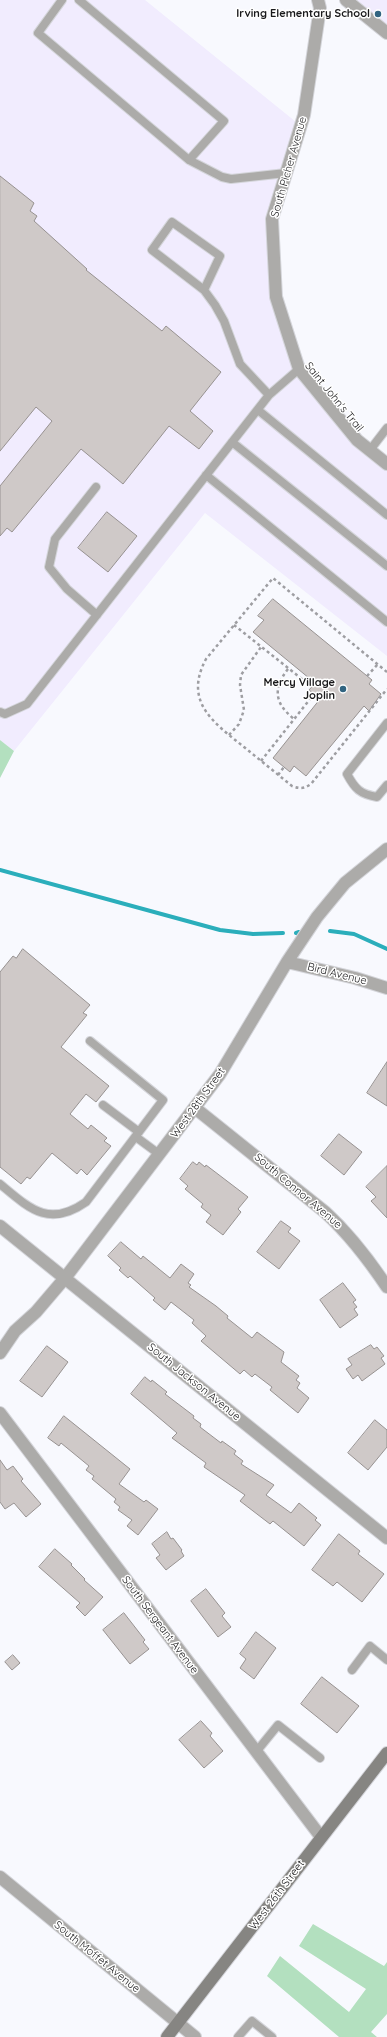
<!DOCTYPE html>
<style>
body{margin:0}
canvas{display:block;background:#f8f9fe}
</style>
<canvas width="387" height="2037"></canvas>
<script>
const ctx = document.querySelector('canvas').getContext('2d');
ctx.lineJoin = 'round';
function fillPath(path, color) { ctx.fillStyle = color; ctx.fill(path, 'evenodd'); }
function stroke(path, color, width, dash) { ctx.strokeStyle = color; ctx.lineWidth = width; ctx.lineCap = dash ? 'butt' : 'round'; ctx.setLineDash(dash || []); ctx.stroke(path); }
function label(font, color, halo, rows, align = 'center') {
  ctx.font = font + ' Quicksand,sans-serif'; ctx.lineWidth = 3; ctx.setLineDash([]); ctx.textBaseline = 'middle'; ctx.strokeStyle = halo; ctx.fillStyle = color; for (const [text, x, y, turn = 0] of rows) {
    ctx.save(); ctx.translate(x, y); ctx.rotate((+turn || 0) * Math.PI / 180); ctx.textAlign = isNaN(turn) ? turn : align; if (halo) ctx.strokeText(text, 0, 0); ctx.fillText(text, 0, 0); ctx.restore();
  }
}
const education = new Path2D(`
 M0 0H145L301 126 272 219 276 297 299 369 387 464V656L205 513 14 751 0 740Z
 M353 0H387V27Z`);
const green = new Path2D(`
 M0 740 14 751 0 778Z
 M313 1924 384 1966 387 1962V2014L371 2032 377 2037H339L267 1976 280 1956 349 2012 366 1989 299 1946Z`);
const stream = new Path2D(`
 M0 870 220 930 253 934 283 933
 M330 931 354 934 387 949
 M296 933 299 932`);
const building = new Path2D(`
 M0 176 34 203 30 211 37 216 34 221 87 269 86 270 162 331 166 326 221 372 190 411 213 431 199 449 169 426 123 484 81 449 12 532 7 528 0 536V486L52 421 36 407 0 451Z
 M107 512 137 536 108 572 78 548Z
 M273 599 372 680 369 684 381 694 369 711 364 706 306 776 294 766 290 772 273 758 320 699 309 690 315 683 253 632 264 620 258 616Z
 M23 949 90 1005 83 1013 87 1015 61 1047 109 1086 96 1102 86 1094 70 1114 88 1129 91 1125 107 1138 104 1141 111 1146 87 1175 81 1169 77 1174 52 1153 30 1179 27 1177 21 1184 0 1167V972L13 956 16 958Z
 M387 1062V1106L367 1093Z
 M339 1134 362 1152 344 1175 321 1156Z
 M193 1162 197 1165 199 1162 205 1167 206 1165 248 1197 238 1209 241 1212 223 1235 206 1222 211 1215 201 1207 203 1204 185 1189 188 1186 180 1179Z
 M387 1166V1218L371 1201 376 1197 366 1187Z
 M281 1221 291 1228 288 1232 300 1241 279 1269 257 1252Z
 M121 1242 141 1259 143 1256 170 1278 181 1264 194 1274 188 1283 191 1285 189 1287 216 1306 228 1316 227 1318 252 1338 257 1332 284 1352 281 1362 299 1376 296 1380 300 1383 297 1388 309 1398 298 1413 270 1390 272 1387 255 1374 252 1377 244 1370 240 1374 201 1341 206 1336 192 1323 194 1320 171 1302 165 1310 153 1300 155 1298 130 1276 128 1278 119 1270 121 1268 108 1256Z
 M343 1283 356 1300 353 1302 357 1307 354 1309 358 1315 340 1328 320 1300Z
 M371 1345 374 1349 377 1347 384 1356 381 1358 385 1364 362 1381 358 1375 353 1379 346 1369 352 1365 348 1359Z
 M47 1346 68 1362 42 1397 20 1381Z
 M145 1377 151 1382 152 1380 167 1392 165 1394 194 1416 193 1418 201 1424 200 1427 221 1443 222 1441 236 1451 234 1454 243 1461 241 1464 274 1485 266 1495 291 1513 299 1503 317 1518 315 1520 321 1525 304 1546 273 1521 270 1524 240 1501 245 1495 204 1467 206 1463 172 1438 177 1433 131 1394Z
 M64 1416 130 1469 119 1484 144 1502 146 1500 158 1509 138 1535 127 1526 132 1520 118 1510 120 1507 114 1502 116 1499 92 1479 94 1476 86 1470 89 1466 61 1443 59 1446 48 1438Z
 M375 1420 387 1430V1447L368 1470 348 1453Z
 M0 1460 7 1470 13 1466 23 1479 21 1481 41 1504 26 1517 14 1503 5 1509 0 1502Z
 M167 1532 171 1539 173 1538 182 1550 181 1551 184 1556 166 1570 156 1558 160 1555 152 1544Z
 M339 1534 360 1551 358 1554 384 1574 362 1602 337 1582 333 1586 312 1570Z
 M55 1549 72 1564 71 1565 85 1579 84 1580 103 1597 85 1616 76 1607 80 1603 39 1567Z
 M206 1589 225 1613 222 1616 231 1627 218 1637 191 1601Z
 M124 1613 145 1640 143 1642 149 1649 130 1664 103 1630Z
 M256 1632 276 1648 254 1679 240 1668 246 1659 240 1654Z
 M13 1655 20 1663 12 1670 5 1662Z
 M322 1677 359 1706 337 1733 301 1704Z
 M201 1721 212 1733 210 1736 223 1751 204 1768 179 1740Z`);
const path = new Path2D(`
 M234 625 312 687
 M288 669C273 688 274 703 294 719
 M387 672 273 578 206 659C183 702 214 723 244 747 260 760 276 773 292 786 300 789 304 789 311 784L387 689
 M367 676 378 664
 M229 735 239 724 244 710 240 685 241 675 261 647
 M261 761 314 694
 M278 775 284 767`);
const service = new Path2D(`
 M62 0 38 33 189 160 222 177 231 179 286 173
 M79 0 224 121 189 160
 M204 290 220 256 172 222 152 250 204 290 215 305 224 321 240 364 269 395 299 369
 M258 410 387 515
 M232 442 387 566
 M370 450 387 428
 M206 475 387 622
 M96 487 55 539 49 567 67 589 97 615
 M0 712 5 714 27 704 269 395
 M387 723 347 774C355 789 360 794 377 797L387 785
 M103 1105 139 1132
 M136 1137 159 1154
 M0 1184C30 1209 49 1228 86 1202L163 1100 90 1041
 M352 1670 370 1646 387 1660
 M256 1752 278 1725 320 1758
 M238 2037 252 2021 272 2037`);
const minor = new Path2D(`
 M318 0 320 8 304 115 272 219 276 297 299 369 357 440 387 464
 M346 0 387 33
 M287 962 355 978 387 988
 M195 1108 325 1212C349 1234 369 1260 387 1287
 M0 1226 387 1538
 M0 1353 15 1331 36 1312 65 1278 220 1074 287 962 317 917 345 883 387 849
 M0 1413 321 1837
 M0 1877 195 2037`);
const secondary = new Path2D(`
 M167 2037 387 1753`);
const markers = [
 [378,14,4,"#316481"],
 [343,689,4,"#316481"]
];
const poiNames = [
 ["Irving Elementary School",370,14],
 ["Mercy Village",335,683],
 ["Joplin",335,696]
];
const streetNames = [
 ["South Picher Avenue",289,167,-74],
 ["Saint John's Trail",334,397,51],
 ["Bird Avenue",337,974,14],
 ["West 28th Street",198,1103,-54],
 ["South Connor Avenue",298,1191,40],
 ["South Jackson Avenue",194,1382,39],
 ["South Sergeant Avenue",160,1625,53],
 ["West 26th Street",277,1895,-53],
 ["South Moffet Avenue",97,1957,39]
];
fillPath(education, '#f1ecfe');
fillPath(green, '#b3e0bf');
stroke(stream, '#2baebb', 4);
fillPath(building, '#cfc9c8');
stroke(building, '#979291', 1);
stroke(service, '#d4d5da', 10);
stroke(minor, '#d4d5da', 14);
stroke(secondary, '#d4d5da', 14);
stroke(path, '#9e9ea2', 2.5, [3, 3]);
stroke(service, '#acaba9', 8);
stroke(minor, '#acaba9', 12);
stroke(secondary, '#868582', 12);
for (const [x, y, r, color] of markers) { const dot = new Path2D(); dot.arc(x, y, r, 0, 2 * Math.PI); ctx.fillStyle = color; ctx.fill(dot); stroke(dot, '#fff', 1.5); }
label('bold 11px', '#19191b', '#fff', poiNames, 'right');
label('11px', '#19191b', '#fff', streetNames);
</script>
